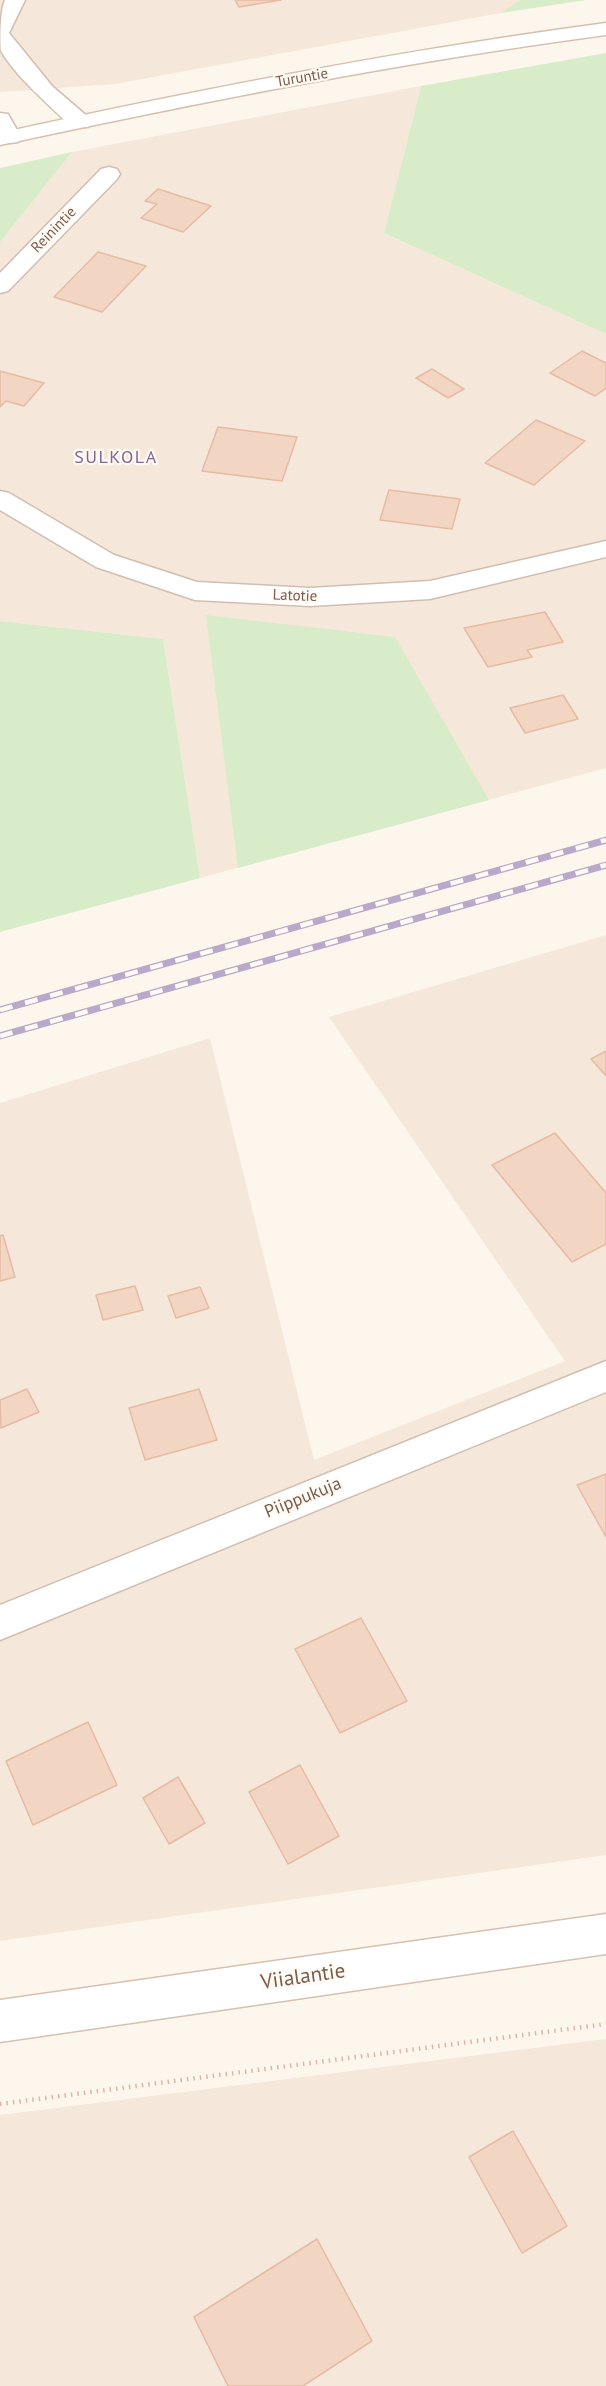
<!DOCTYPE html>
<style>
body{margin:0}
canvas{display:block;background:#fdf6ec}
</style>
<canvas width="606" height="2386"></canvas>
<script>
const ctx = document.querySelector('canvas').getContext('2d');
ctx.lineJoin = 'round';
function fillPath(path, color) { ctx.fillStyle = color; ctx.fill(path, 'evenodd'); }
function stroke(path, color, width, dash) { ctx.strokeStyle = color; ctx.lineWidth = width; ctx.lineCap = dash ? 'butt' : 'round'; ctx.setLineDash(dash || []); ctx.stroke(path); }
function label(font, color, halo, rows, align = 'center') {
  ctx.font = font + ' "PT Sans",sans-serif'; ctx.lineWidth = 4.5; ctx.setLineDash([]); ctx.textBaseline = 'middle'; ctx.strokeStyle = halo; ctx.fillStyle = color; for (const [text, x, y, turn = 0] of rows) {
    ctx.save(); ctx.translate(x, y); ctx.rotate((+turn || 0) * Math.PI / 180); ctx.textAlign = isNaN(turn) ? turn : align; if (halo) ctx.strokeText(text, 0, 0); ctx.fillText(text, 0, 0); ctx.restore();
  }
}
const residential = new Path2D(`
 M0 0H520L501 13 115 84 0 92Z
 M421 86 384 233 606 334V768L200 878 163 639 0 621V242L72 152Z
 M606 935V1855L0 1941V1103L210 1038 314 1460 565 1361 329 1017Z
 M606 2039V2386H0V2115Z`);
const green = new Path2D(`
 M520 0H586L501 13Z
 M606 53V334L384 233 421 86Z
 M72 152 0 242V168Z
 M206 615 395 637 489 800 238 868Z
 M0 621 163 639 200 878 0 932Z`);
const building = new Path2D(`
 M235 0H281L239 7Z
 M158 189 211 206 183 232 141 218 157 204 145 201Z
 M98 252 146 266 102 312 54 297Z
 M582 351 606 363V388L595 396 550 373Z
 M432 369 464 389 448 398 416 378Z
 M0 371 44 383 24 406 6 401 0 407Z
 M536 420 585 441 534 485 485 463Z
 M218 427 297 437 282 481 202 471Z
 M389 490 460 499 452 529 380 520Z
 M545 612 563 642 527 650 532 657 488 667 464 628Z
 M563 695 578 719 525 733 510 708Z
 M606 1051V1076L591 1059Z
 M555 1133 606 1193V1244L572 1262 492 1165Z
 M3 1235 15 1277 0 1281V1236Z
 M135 1286 143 1310 103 1320 96 1295Z
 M200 1287 209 1308 176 1318 168 1296Z
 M27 1389 39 1412 1 1428 0 1400Z
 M199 1389 217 1440 145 1460 129 1408Z
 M606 1474V1537L577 1485Z
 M361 1618 407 1701 340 1733 295 1649Z
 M88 1722 117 1785 33 1825 6 1761Z
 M300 1765 339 1836 288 1864 249 1792Z
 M178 1777 205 1823 169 1844 143 1798Z
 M513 2131 567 2226 522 2253 469 2157Z
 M317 2239 372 2341 303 2386H228L194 2317Z`);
const path = new Path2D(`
 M0 2104 606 2024`);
const minor = new Path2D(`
 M5 0H25L9 33 52 86 88 117 91 122 88 127H72C51 107 15 76 1 51 0 41 0 10 5 0Z
 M0 113 8 114 21 137 18 142 10 143 0 138Z
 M109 167 117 169 120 174 117 179 8 291 0 293V273L101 169Z
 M0 491 9 493 114 555 197 582 310 588 430 581 606 541V557L430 599 310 606 195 600 96 567 0 510Z
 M606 1361V1392L0 1640V1605Z`);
const secondary = new Path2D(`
 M606 23V35C402 62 201 102 0 145V133C201 89 402 50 606 23Z
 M606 1914V1954L0 2042V2000Z`);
const rail = new Path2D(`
 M0 1010 606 840
 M0 1036 606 865`);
const farStreetnames = [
 ["Turuntie",302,78,-10],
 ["Reinintie",54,230,-46],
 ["Latotie",295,596,2]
];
const farQuarternames = [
 ["SULKOLA",116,458]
];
const streetNames = [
 ["Piippukuja",303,1498,-22]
];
const nearStreetnames = [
 ["Viialantie",303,1977,-8]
];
fillPath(residential, '#f5e8da');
fillPath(green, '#d8ecc9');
fillPath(building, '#f3d5c3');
stroke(building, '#e6bba3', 1.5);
stroke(minor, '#d1beb0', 3);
stroke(secondary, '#d6c0b0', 3);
stroke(path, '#d9b8a5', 4.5, [1.5, 5]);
fillPath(minor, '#fff');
fillPath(secondary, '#fff');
stroke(rail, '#b9a8c9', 7);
stroke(rail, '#fffaf3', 4.5, [13]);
label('15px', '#7a5c4d', '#fffaf3', farStreetnames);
ctx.letterSpacing = '1.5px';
label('18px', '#846695', '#fffaf3', farQuarternames);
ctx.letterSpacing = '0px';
label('18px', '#7a5c4d', '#fffaf3', streetNames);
label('21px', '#7a5c4d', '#fffaf3', nearStreetnames);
</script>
